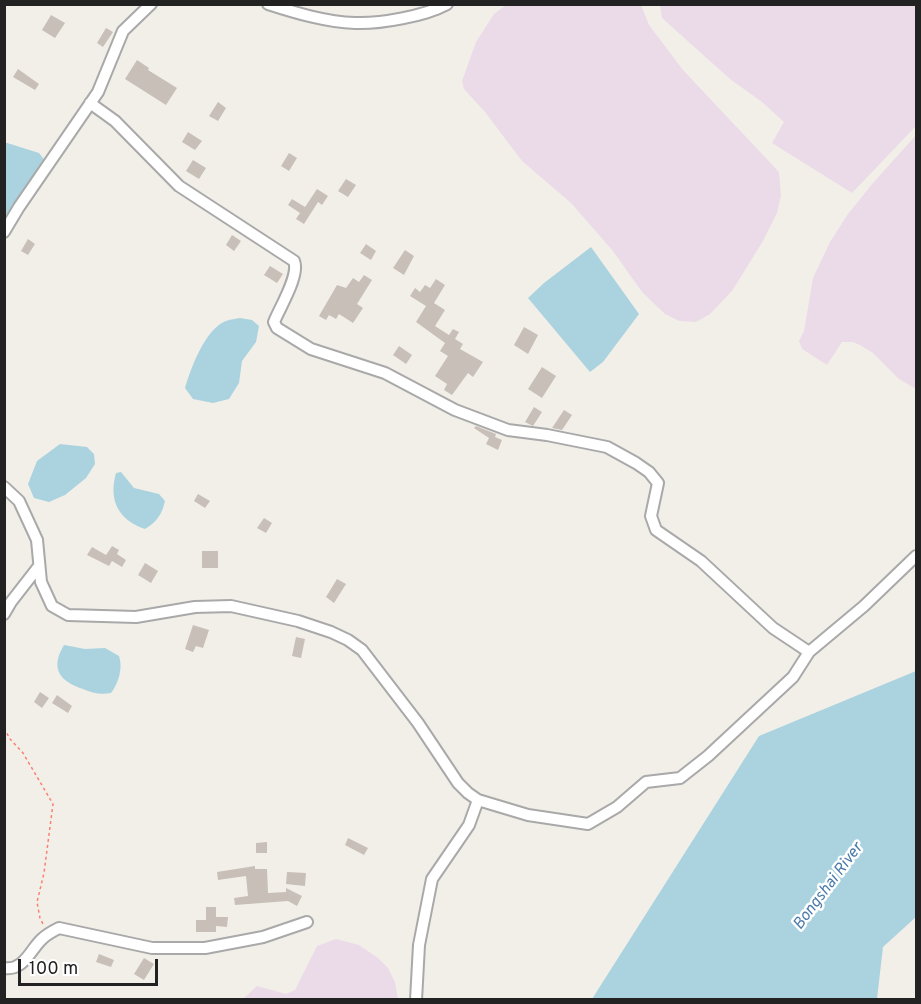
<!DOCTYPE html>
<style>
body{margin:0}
#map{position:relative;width:921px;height:1004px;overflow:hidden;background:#f2efe9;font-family:Overpass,sans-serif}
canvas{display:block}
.frame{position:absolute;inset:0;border:6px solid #222;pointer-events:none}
.scale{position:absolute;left:18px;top:959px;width:140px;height:27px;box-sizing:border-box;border:3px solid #222;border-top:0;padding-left:8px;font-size:18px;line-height:21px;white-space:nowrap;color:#222;-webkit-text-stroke:4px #fff;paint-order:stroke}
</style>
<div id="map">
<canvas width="921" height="1004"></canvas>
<div class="frame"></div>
<div class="scale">100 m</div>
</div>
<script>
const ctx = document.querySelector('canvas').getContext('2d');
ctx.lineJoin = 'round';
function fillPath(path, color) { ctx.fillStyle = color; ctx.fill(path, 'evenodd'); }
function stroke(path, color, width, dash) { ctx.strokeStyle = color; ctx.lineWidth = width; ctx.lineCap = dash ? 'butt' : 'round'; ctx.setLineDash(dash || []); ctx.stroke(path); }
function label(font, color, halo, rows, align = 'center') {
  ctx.font = font + ' Overpass,sans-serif'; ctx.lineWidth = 5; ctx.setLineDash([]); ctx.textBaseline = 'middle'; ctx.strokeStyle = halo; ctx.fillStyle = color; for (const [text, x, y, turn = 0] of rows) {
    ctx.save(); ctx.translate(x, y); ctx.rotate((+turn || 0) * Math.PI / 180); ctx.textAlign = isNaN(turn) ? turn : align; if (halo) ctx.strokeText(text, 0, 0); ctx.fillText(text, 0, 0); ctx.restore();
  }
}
const industrial = new Path2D(`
 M507 4 641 5 649 25 683 70 779 172 781 196 777 213 763 241 732 291 710 314 696 322 679 321 665 314 642 292 613 251 571 203 522 161 485 112 464 89 462 81 476 42 494 14Z
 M660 5H916V126L852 193 772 143 784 122 762 102 730 79 662 18Z
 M916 135V389L899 379 873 353 860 345 853 342H842L827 365 802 349 799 341 804 331 813 278 830 242 848 214 873 183Z
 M336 939 359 945 378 958 388 968 395 982 398 999H243L257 986 286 994 295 990 317 946Z`);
const water = new Path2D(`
 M4 142 39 153 46 162 12 215H5Z
 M591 247 639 314 603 362 590 372 528 298 544 283Z
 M240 318 252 320 259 326 256 342 242 361 239 383 229 399 213 403 193 399 185 388C191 368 205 329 226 321 231 319 236 319 240 318Z
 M60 444 87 447 94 454 95 464 86 478 65 495 49 502 34 498 28 484 37 461Z
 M121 472 134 488 159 494 165 501C162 514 157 522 145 529 119 520 108 501 116 473Z
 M64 645 85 649 105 648 119 656C123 667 119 683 111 693 101 695 92 693 83 689 59 681 50 668 64 645Z
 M916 671V917L883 947 877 999H592L759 736Z`);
const building = new Path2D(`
 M51 15 65 23 55 38 42 30Z
 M106 28 113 32 103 47 97 43Z
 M137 60 149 68 148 70 177 88 166 105 125 79Z
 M18 69 39 84 35 90 13 77Z
 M218 102 226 108 218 121 209 116Z
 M188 132 202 141 195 150 182 142Z
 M289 153 297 158 289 171 281 166Z
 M193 160 206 168 199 179 186 171Z
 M346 179 356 185 348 197 338 191Z
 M317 189 328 196 322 205 318 202 304 224 296 219 300 213 288 205 292 199 305 207Z
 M232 235 241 241 234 251 226 245Z
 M28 239 35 244 28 255 21 251Z
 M366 244 376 251 371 260 360 253Z
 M405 250 414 256 404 275 393 268Z
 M270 266 283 274 277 283 264 275Z
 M364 275 372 280 357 304 363 308 353 323 339 314 336 319 329 315 326 320 319 316 337 285 346 288 353 278 359 282Z
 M436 279 445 285 434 303 445 310 435 326 449 335 453 329 459 332 455 339 463 344 460 349 483 362 473 377 468 373 452 395 444 390 447 384 435 376 448 356 440 351 445 343 416 322 426 306 410 296 415 288 420 292 425 285 430 288Z
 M524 327 538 335 528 354 514 345Z
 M399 346 412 355 406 364 393 355Z
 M542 367 556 376 542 398 528 389Z
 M534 407 542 412 533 426 525 422Z
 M564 410 572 415 562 430 552 428Z
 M476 426 496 434 495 437 502 440 498 450 486 444 489 438 474 428Z
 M198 494 210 501 205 508 194 501Z
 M264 518 272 523 266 533 257 528Z
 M112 546 119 550 117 554 126 560 122 567 112 561 109 566 87 555 92 547 106 555Z
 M202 551H218V568H202Z
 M145 563 158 571 151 583 138 575Z
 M337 579 346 584 334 603 326 597Z
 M193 625 209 630 203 648 196 646 193 652 185 649Z
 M296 637 305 639 301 658 292 656Z
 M40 692 49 698 42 708 34 702Z
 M57 695 72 706 68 713 52 703Z
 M348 838 368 848 364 855 345 845Z
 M267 842V853H256V843Z
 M255 866V869H267L268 893 286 892V888L302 896 297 906 288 901 235 905 234 898 248 896 246 876 218 880 217 872Z
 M287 872 306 873 305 886 286 884Z
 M206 907H216V917H228L227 927 216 926V932H196V920H206Z
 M99 954 114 960 111 967 96 962Z
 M144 958 154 964 144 980 134 974Z`);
const path = new Path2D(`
 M4 728 10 739 23 753 53 804 44 873 37 902 40 918 44 926`);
const street = new Path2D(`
 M268 4C296 13 326 22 355 23 380 24 425 16 447 4
 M90 103 115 121 179 186 294 261C300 275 280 307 274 322L277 328 311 349 385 373 455 410 508 430 547 435 607 447 636 463 649 472 658 483 651 516 656 530 701 561 773 628 809 652
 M4 232 19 207 98 92 123 31 151 4
 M4 487 19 501 37 540 41 582 52 606 68 615 136 617 195 607 231 606 298 621 331 632 348 640 362 650 418 723 458 783 468 793 478 800 528 815 588 824 617 807 646 782 680 778 708 756 793 677 809 652 864 606 916 556
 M4 614 11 602 39 566
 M4 968C24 971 30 950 42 939 47 934 53 931 59 928L152 948H205L263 937 307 922
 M416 1000 419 945 432 879 469 825 478 800`);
const waterNames = [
 ["Bongshai River",829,887,-53]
];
fillPath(industrial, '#ebdbe8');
fillPath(water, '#aad3df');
fillPath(building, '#c7bfb8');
stroke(street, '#a9a9a9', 14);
stroke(path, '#fa8072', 1.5, [3, 3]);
stroke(street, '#fff', 10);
label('italic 16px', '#4a7aab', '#fff', waterNames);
</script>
